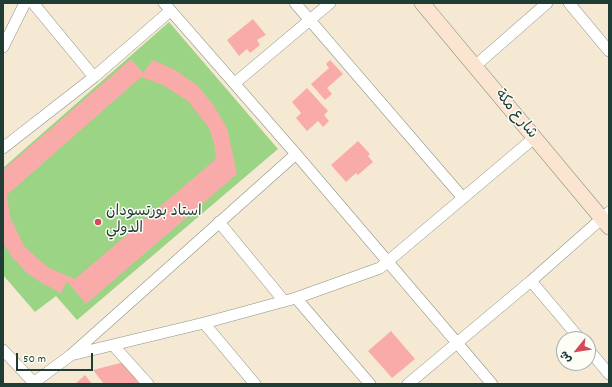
<!DOCTYPE html>
<meta charset="utf-8">
<style>
body{margin:0}
#map{position:relative;width:612px;height:387px;overflow:hidden;background:#f6e9d4;font-family:Dekko,"Playpen Sans Arabic",sans-serif}
canvas{display:block}
.frame{position:absolute;inset:0;border:4px solid #1f3d34;pointer-events:none}
.north{position:absolute;left:556px;top:331px;width:40px;height:40px;box-sizing:border-box;background:#fdfcf7;border:1px solid #a4b0a9;border-radius:50%;rotate:240deg;font-size:11px;font-weight:700;line-height:16px;text-align:center;color:#1f3d34}
.north::after{content:'';display:block;margin:auto;width:14px;height:18px;background:#d1495b;clip-path:polygon(50% 0,100% 100%,50% 72%,0 100%)}
.scale{position:absolute;left:16px;top:353px;width:77px;height:18px;box-sizing:border-box;border:2px solid #1f3d34;border-top:0;padding-left:5px;font-size:12px;line-height:14px;white-space:nowrap;color:#1f3d34;-webkit-text-stroke:3px #fdfcf7;paint-order:stroke}
</style>
<div id="map">
<canvas width="612" height="387"></canvas>
<div class="frame"></div>
<div class="north">ش</div>
<div class="scale">50 m</div>
</div>
<script>
const ctx = document.querySelector('canvas').getContext('2d');
ctx.lineJoin = 'round';
function fillPath(path, color) { ctx.fillStyle = color; ctx.fill(path, 'evenodd'); }
function stroke(path, color, width, dash) { ctx.strokeStyle = color; ctx.lineWidth = width; ctx.lineCap = dash ? 'butt' : 'round'; ctx.setLineDash(dash || []); ctx.stroke(path); }
function label(font, color, halo, rows, align = 'center') {
  ctx.font = font + ' Dekko,"Playpen Sans Arabic",sans-serif'; ctx.lineWidth = 3; ctx.setLineDash([]); ctx.textBaseline = 'middle'; ctx.strokeStyle = halo; ctx.fillStyle = color; for (const [text, x, y, turn = 0] of rows) {
    ctx.save(); ctx.translate(x, y); ctx.rotate((+turn || 0) * Math.PI / 180); ctx.textAlign = isNaN(turn) ? turn : align; if (halo) ctx.strokeText(text, 0, 0); ctx.fillText(text, 0, 0); ctx.restore();
  }
}
const green = new Path2D(`
 M169 22 278 149 77 320 56 296 35 312 3 275V168Z`);
const building = new Path2D(`
 M253 19 266 35 257 40 260 45 250 53 247 49 239 56 227 40Z
 M131 59 143 73 153 60 175 70 198 86 214 106 227 128 237 174 86 304 67 281 61 293 42 283 26 272 12 257 3 243V170ZM141 77 163 85 188 101 209 128 214 143 216 159 75 279 51 269 39 260 24 246 10 217 7 195Z
 M330 60 343 74 327 88 332 94 325 100 311 84 329 68 326 64Z
 M307 88 328 111 324 115 329 121 323 127 318 121 307 131 296 118 301 113 292 102Z
 M358 141 370 154 368 156 373 162 358 175 356 173 346 182 331 165Z
 M391 331 415 359 392 378 368 351Z
 M124 362 139 384H104L93 370Z
 M85 375 92 384H75Z`);
const street = new Path2D(`
 M33 3 94 77
 M164 3 296 154 492 384
 M295 3 463 198
 M569 3 609 51
 M3 47 25 3
 M475 66 547 3
 M235 83 330 3
 M3 148 94 77 170 11
 M219 222 284 301
 M531 281 580 339
 M296 298 370 384
 M204 323 255 384
 M113 345 148 384
 M588 349 609 374
 M3 350 35 384
 M71 355 204 323 296 298 380 268 534 138
 M32 384 71 355 296 154
 M408 384 531 281 609 212`);
const secondary = new Path2D(`
 M422 3 609 227`);
const markers = [
 [98,222,4,"#d1495b"]
];
const streetNames = [
 ["شارع مكة",515,115,51]
];
const poiNames = [
 ["استاد بورتسودان",106,213],
 ["الدولي",106,230]
];
fillPath(green, '#9cd486');
fillPath(building, '#f9aba9');
stroke(street, '#8a9384', 12);
stroke(secondary, '#8a9384', 16);
stroke(street, '#fff', 11);
stroke(secondary, '#fce5d0', 15);
for (const [x, y, r, color] of markers) { const dot = new Path2D(); dot.arc(x, y, r, 0, 2 * Math.PI); ctx.fillStyle = color; ctx.fill(dot); stroke(dot, '#fdfcf7', 1.5); }
label('15px', '#1f3d34', '#fdfcf7', streetNames);
label('15px', '#1f3d34', '#fdfcf7', poiNames, 'left');
</script>
